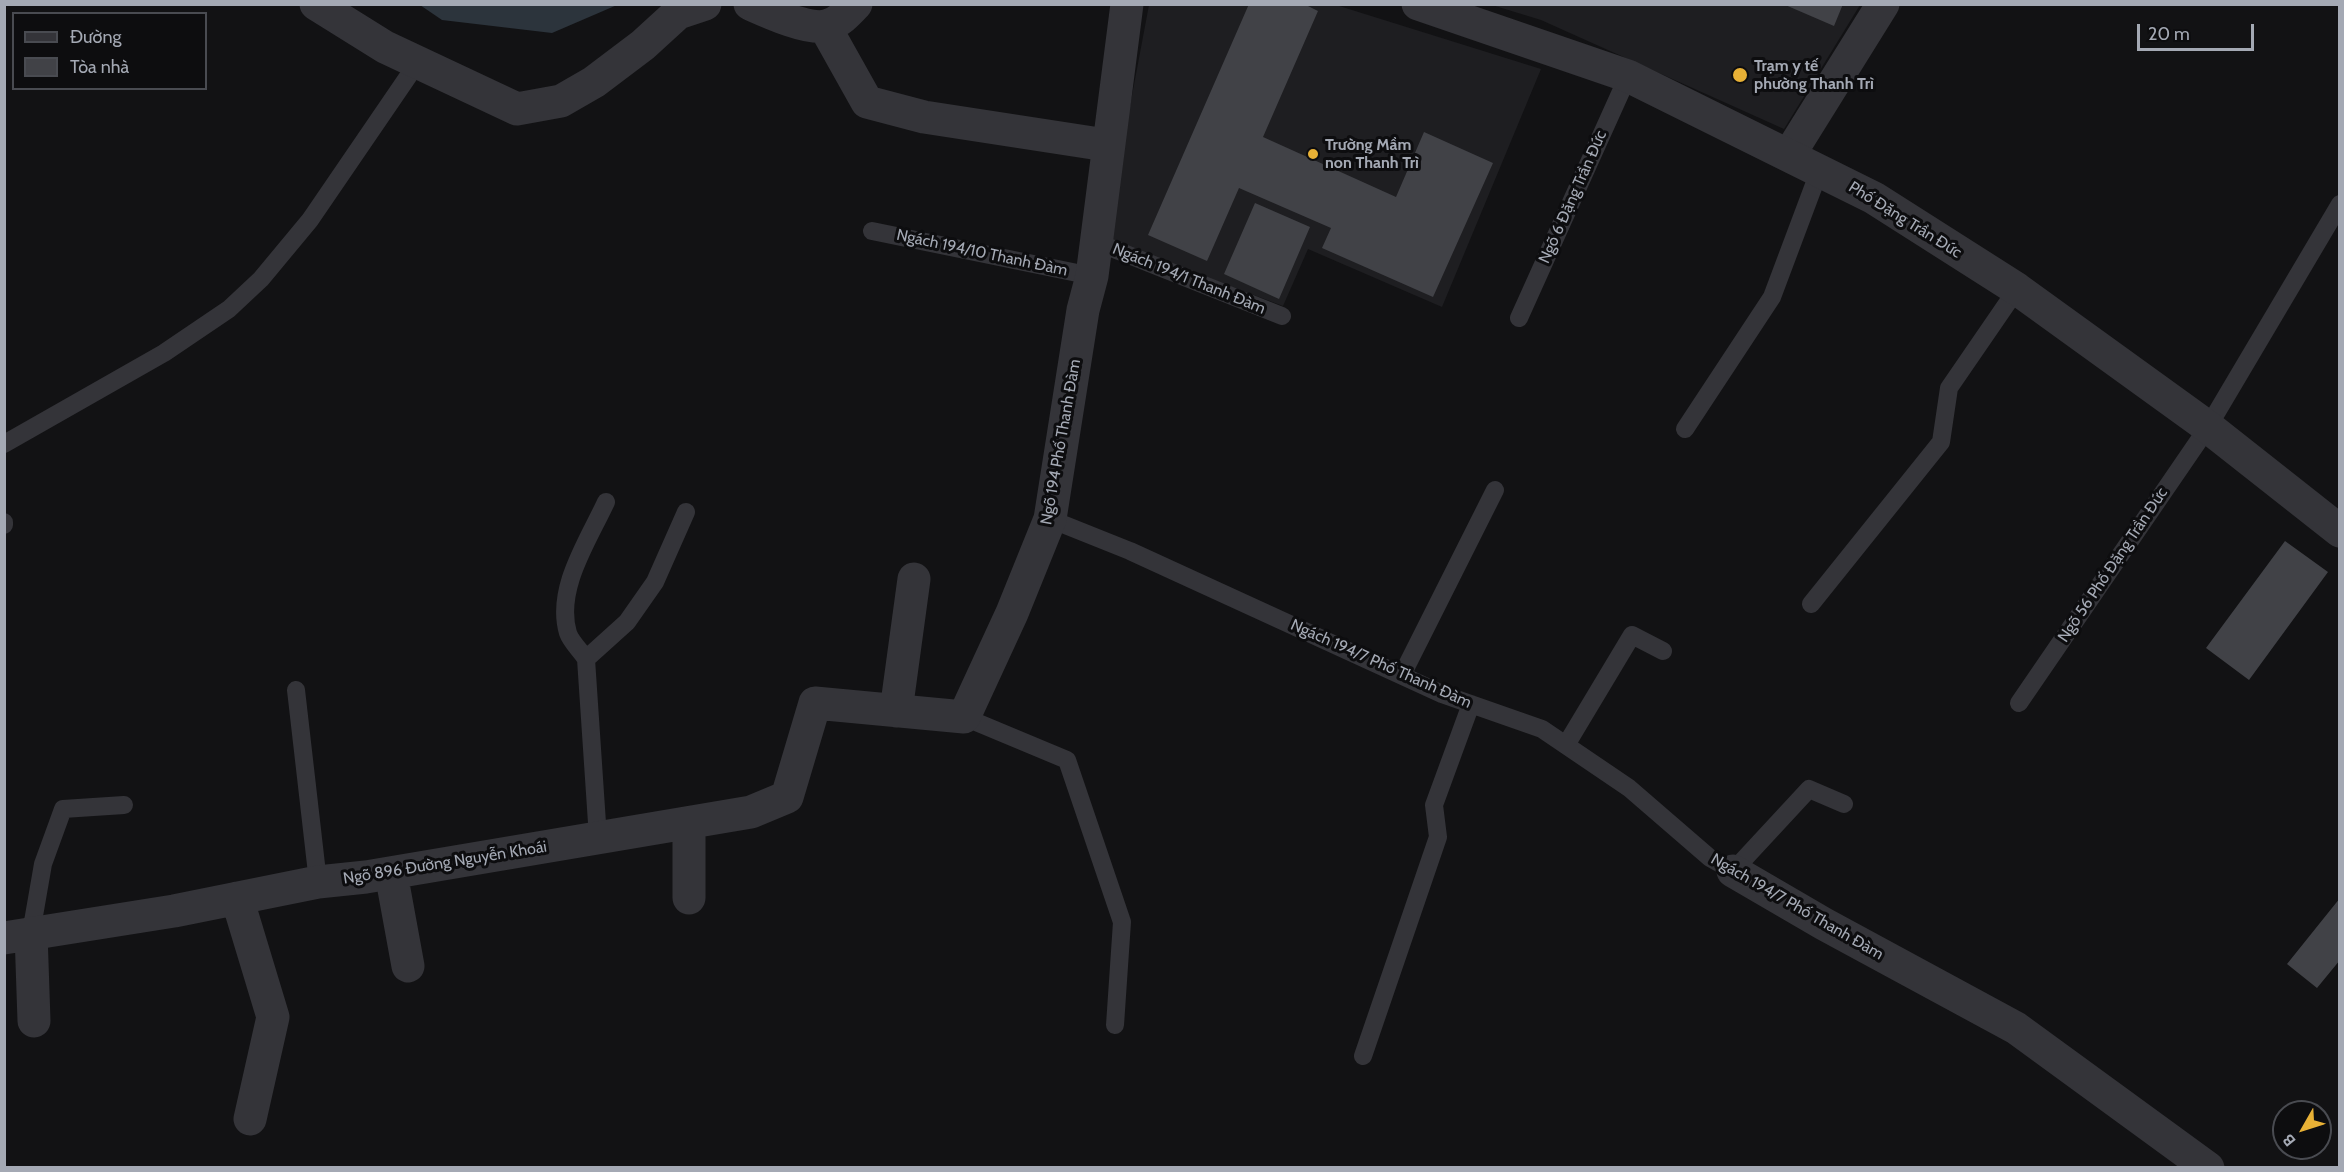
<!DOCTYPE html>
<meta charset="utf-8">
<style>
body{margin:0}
#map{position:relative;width:2344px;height:1172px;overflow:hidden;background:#121214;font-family:Cabin,sans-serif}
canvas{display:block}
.frame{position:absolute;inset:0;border:6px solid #a4a9b4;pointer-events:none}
.legend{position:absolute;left:12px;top:12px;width:195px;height:78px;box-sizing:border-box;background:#0d0d0f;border:2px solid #494b51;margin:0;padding:8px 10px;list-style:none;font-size:18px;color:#a4a9b4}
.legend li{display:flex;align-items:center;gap:12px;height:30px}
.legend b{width:30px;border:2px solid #494b51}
.north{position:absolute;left:2272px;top:1100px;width:60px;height:60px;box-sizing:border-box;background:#0d0d0f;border:2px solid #494b51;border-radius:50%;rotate:231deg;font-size:16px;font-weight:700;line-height:24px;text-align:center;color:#a4a9b4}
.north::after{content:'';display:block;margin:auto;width:21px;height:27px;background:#e8b136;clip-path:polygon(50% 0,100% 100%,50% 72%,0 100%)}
.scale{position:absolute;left:2137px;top:24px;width:117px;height:27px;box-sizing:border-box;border:3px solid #a4a9b4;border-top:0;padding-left:8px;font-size:18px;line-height:21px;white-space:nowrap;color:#a4a9b4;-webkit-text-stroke:4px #0d0d0f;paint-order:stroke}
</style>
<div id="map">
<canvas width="2344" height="1172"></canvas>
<div class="frame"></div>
<ul class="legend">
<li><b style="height:8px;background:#343439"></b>Đường</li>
<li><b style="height:16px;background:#414247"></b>Tòa nhà</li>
</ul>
<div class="north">B</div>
<div class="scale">20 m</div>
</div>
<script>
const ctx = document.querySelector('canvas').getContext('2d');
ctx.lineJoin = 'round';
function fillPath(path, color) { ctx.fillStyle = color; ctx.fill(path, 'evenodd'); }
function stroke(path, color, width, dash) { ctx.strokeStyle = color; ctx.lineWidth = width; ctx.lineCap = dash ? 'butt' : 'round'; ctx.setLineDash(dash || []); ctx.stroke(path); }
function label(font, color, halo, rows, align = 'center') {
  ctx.font = font + ' Cabin,sans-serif'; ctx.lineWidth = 6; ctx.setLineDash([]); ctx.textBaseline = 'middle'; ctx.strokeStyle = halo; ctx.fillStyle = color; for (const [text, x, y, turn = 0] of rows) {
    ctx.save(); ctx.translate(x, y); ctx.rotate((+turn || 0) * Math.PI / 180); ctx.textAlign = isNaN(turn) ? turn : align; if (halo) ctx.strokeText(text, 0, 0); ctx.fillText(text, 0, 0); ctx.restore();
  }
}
const built = new Path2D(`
 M1149 5H1336L1541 69 1442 307 1308 249 1283 306 1105 239Z
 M1492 5H1860L1784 129 1541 20Z`);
const water = new Path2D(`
 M420 5H617L552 33 442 20Z`);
const building = new Path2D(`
 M1249 4H1304L1318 11 1263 137 1396 197 1424 132 1493 163 1433 297 1322 248 1331 228 1239 188 1207 261 1148 235Z
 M1783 4H1843L1834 26Z
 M1255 203 1310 227 1279 299 1224 274Z
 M2285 541 2328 572 2249 680 2206 648Z
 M2340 898V960L2317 988 2287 964Z`);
const service = new Path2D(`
 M872 231 1092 276
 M1096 242 1282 316
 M1519 318 1628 76
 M1685 429 1772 297 1820 169
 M4 444 164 353 229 309 261 279 310 220 418 62
 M1050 519 1130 551 1442 694 1542 729 1629 788 1710 858 1733 871 1809 789 1844 804
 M4 522V525
 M1811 604 1941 442 1949 388 2017 289
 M586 659C581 651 571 642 568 633 555 589 588 541 606 502
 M1402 675 1495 490
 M296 690 318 882
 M2019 703 2208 427 2340 204
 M964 717 1067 760 1122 922 1115 1025
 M1566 745 1632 635 1663 651
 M598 838 586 659 627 622 655 582 686 512
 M31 933 43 864 63 809 124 805
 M1363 1056 1438 837 1434 805 1471 704`);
const minor = new Path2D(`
 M316 4 385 47 517 109 561 101 594 82 643 45 678 13 705 4
 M750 4C768 12 807 30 826 26 839 23 847 13 856 4
 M825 27 867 102 924 117 1106 145
 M1789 155 1883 4
 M896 711 914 579
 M689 823V898
 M1733 871 1824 924 2016 1028 2208 1168
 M391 873 408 966
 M237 898 273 1017 250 1119
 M31 933 34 1021
 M4 938 174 911 318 882 366 877 751 812 787 797 815 703 964 717 1012 613 1050 519 1083 310 1092 276 1127 4`);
const tertiary = new Path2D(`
 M1418 4 1628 76 1874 198 2017 289 2208 427 2340 531`);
const markers = [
 [1740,75,8,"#e8b136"],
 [1313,154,6,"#e8b136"]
];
const poiNames = [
 ["Trạm y tế",1754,66],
 ["phường Thanh Trì",1754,84],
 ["Trường Mầm",1325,145],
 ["non Thanh Trì",1325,163]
];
const streetNames = [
 ["Ngõ 6 Đặng Trần Đức",1573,197,-66],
 ["Phố Đặng Trần Đức",1905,220,32],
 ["Ngách 194/10 Thanh Đàm",982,253,12],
 ["Ngách 194/1 Thanh Đàm",1189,279,22],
 ["Ngõ 194 Phố Thanh Đàm",1061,442,-80],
 ["Ngõ 56 Phố Đặng Trần Đức",2113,565,-56],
 ["Ngách 194/7 Phố Thanh Đàm",1381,664,24],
 ["Ngõ 896 Đường Nguyễn Khoái",445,863,-9],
 ["Ngách 194/7 Phố Thanh Đàm",1797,907,30]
];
fillPath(built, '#1e1e21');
fillPath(water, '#2c343c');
fillPath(building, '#414247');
stroke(service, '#343439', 18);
stroke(minor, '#343439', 33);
stroke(tertiary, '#343439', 33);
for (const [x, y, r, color] of markers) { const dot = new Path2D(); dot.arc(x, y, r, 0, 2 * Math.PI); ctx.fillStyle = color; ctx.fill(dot); stroke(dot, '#0d0d0f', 2); }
label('bold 16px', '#a4a9b4', '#0d0d0f', poiNames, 'left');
label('16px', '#a4a9b4', '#0d0d0f', streetNames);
</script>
